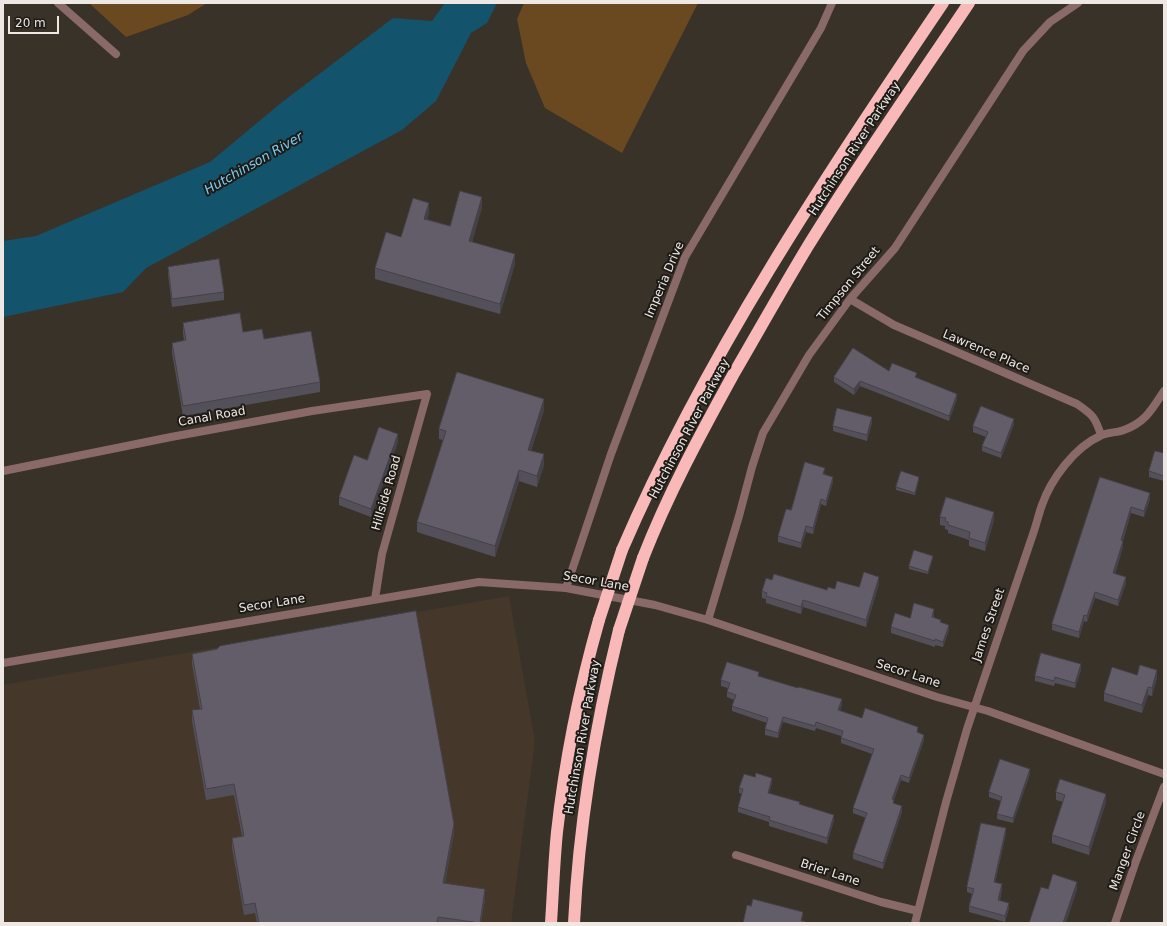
<!DOCTYPE html>
<style>
body{margin:0}
#map{position:relative;width:1167px;height:926px;overflow:hidden;background:#393229;font-family:"DejaVu Sans",sans-serif}
canvas{display:block}
.frame{position:absolute;inset:0;border:4px solid #ede8e3;pointer-events:none}
.scale{position:absolute;left:8px;top:16px;width:51px;height:18px;box-sizing:border-box;border:2px solid #ede8e3;border-top:0;padding-left:5px;font-size:12px;line-height:14px;white-space:nowrap;color:#ede8e3;-webkit-text-stroke:3px #1e1a16;paint-order:stroke}
</style>
<div id="map">
<canvas width="1167" height="926"></canvas>
<div class="frame"></div>
<div class="scale">20 m</div>
</div>
<script>
const ctx = document.querySelector('canvas').getContext('2d');
ctx.lineJoin = 'round';
function fillPath(path, color) { ctx.fillStyle = color; ctx.fill(path, 'evenodd'); }
function stroke(path, color, width, dash) { ctx.strokeStyle = color; ctx.lineWidth = width; ctx.lineCap = dash ? 'butt' : 'round'; ctx.setLineDash(dash || []); ctx.stroke(path); }
function label(font, color, halo, rows, align = 'center') {
  ctx.font = font + ' "DejaVu Sans",sans-serif'; ctx.lineWidth = 4; ctx.setLineDash([]); ctx.textBaseline = 'middle'; ctx.strokeStyle = halo; ctx.fillStyle = color; for (const [text, x, y, turn = 0] of rows) {
    ctx.save(); ctx.translate(x, y); ctx.rotate((+turn || 0) * Math.PI / 180); ctx.textAlign = isNaN(turn) ? turn : align; if (halo) ctx.strokeText(text, 0, 0); ctx.fillText(text, 0, 0); ctx.restore();
  }
}
const commercial = new Path2D(`
 M509 596 535 741 511 923H3V685Z`);
const green = new Path2D(`
 M89 3H207L188 15 126 37Z
 M524 3H698L622 153 545 108 526 63 517 19Z`);
const water = new Path2D(`
 M445 3H497L487 23 471 33 436 101 402 130 146 268 123 292 3 317V241L36 236 210 162 281 103 393 18 432 21Z`);
const minor = new Path2D(`
 M58 3 116 54
 M832 3 821 28 685 257 611 454 566 588 655 605 708 620 937 697 988 711 1164 774
 M850 299 894 325 1077 404C1093 415 1095 417 1101 435
 M3 471 171 437 312 411 427 394 382 554 375 599
 M708 620 739 516 752 467 763 433 809 355 850 299 895 248 1023 51 1050 22 1078 3
 M736 855 881 902 918 911
 M915 923 946 802 967 729 1034 531C1037 522 1039 513 1042 505 1051 479 1075 447 1100 436 1107 432 1116 433 1124 430 1146 422 1152 409 1164 391
 M1115 923 1136 861 1164 787`);
const tertiary = new Path2D(`
 M3 663 479 582 566 588`);
const motorway = new Path2D(`
 M622 550C706 355 825 178 943 3
 M643 558C668 494 700 435 733 375 758 332 782 289 808 246 859 163 915 84 969 3
 M551 923C553 893 554 862 557 832 565 760 579 690 599 620
 M574 923C579 823 595 727 619 630`);
const motorwayBridge = new Path2D(`
 M599 620 622 550
 M619 630 643 558`);
const wall = new Path2D(`
 M482 207 472 242 515 264 500 314 375 279V268L401 237 429 213 427 219 450 226Z
 M168 267 224 292V300L172 307 168 275Z
 M183 323 243 332 264 339 320 382V392L183 416 172 353V343L184 341 183 333Z
 M889 371 917 378 957 399 949 421 860 386 854 395 834 382V377Z
 M544 410 531 451 544 465 537 487 519 481 495 557 417 532V522L443 440 439 439V429Z
 M872 423 867 441 833 431V426Z
 M1014 424 1001 458 982 451V446L986 437 973 432V426Z
 M398 442 371 517 339 505V497L367 460Z
 M1164 453V481L1149 477V471Z
 M825 473V475L833 482 826 506 821 504 813 534 806 532 801 548 778 542V536L791 510Z
 M1100 477 1150 499 1144 517 1131 513 1123 541V547L1115 574 1126 583 1118 606 1095 598 1087 622 1084 621 1079 638 1052 630V624Z
 M919 479 915 495 896 490V487Z
 M940 517 994 520 985 551 969 546V540L948 533V530L945 529V526L940 525Z
 M933 558 928 574 909 569V566Z
 M772 580 827 590 835 589 859 587 879 584 866 627 803 607 801 614 766 603V599L762 598V591Z
 M934 615V617L941 622 949 630 943 647 935 645V647L891 633V627L910 618Z
 M192 654 454 834 445 883 485 899 481 923H257L255 913 244 915 232 848V838L242 836 234 795 206 800 192 721V710L200 709 192 664Z
 M1081 670 1075 688 1055 683 1054 686 1035 681V676Z
 M1137 675 1157 678 1152 696 1148 695 1142 713 1104 701V693Z
 M759 676 842 704 840 711 862 718 918 733 924 740 909 783 901 780 894 800V804L902 812 883 869 853 859V853L866 818 853 813V808L872 754 841 743V736L816 728 815 731 783 722 778 738 765 735V729L767 723 732 711V706L734 700 727 697V692L728 688 721 686V680Z
 M1030 774 1013 823 997 819V814L1001 801 989 797V792Z
 M772 783 769 793 800 805 834 820 827 844 769 826V822L738 812V807L742 794 739 793V788Z
 M1056 792 1106 802 1089 855 1052 843V835L1063 802 1056 800Z
 M1006 833 995 883 1002 890 1000 900 1009 908 1005 922 969 912V906L972 894 967 892V887Z`);
const shadedWall = new Path2D(`
 M482 197V207L469 252V241Z
 M429 203V213L424 229V219Z
 M515 254V264L500 314V304Z
 M860 381V386L854 395V389Z
 M957 394V399L949 421V416Z
 M544 399V410L528 460V450Z
 M872 417V423L867 441V435Z
 M1014 419V424L1001 458V453Z
 M398 434V442L371 517V509Z
 M544 454V465L537 487V476Z
 M519 470V481L495 557V546Z
 M833 477V482L826 506V501Z
 M919 477V479L915 495V493Z
 M1150 493V499L1144 517V511Z
 M821 499V504L813 534V528Z
 M1131 507V513L1121 546V540Z
 M994 512V520L985 551V543Z
 M806 526V532L801 548V543Z
 M1123 541V547L1113 579V573Z
 M933 556V558L928 574V572Z
 M879 577V584L866 627V620Z
 M1126 577V583L1118 606V600Z
 M1095 592V598L1087 622V616Z
 M803 600V607L801 614V607Z
 M934 609V615L932 622V617Z
 M1084 615V621L1079 638V632Z
 M949 625V630L943 647V642Z
 M1081 664V670L1075 688V683Z
 M1157 670V678L1152 696V688Z
 M1148 687V695L1142 713V705Z
 M842 699V704L838 716V710Z
 M783 717V722L778 738V733Z
 M924 735V740L909 783V778Z
 M1030 769V774L1013 823V818Z
 M901 775V780L892 805V799Z
 M772 778V783L768 798V793Z
 M1106 794V802L1089 855V847Z
 M902 806V812L883 869V863Z
 M834 815V820L827 844V838Z
 M454 824V834L443 893V883Z
 M1006 828V833L994 888V882Z
 M1077 882V890L1066 923H1063Z
 M1002 884V890L998 905V900Z
 M485 889V899L481 923H480Z
 M1009 903V908L1005 922V916Z
 M803 912V917L801 923V921Z`);
const building = new Path2D(`
 M460 191 482 197 469 241 515 254 500 304 375 268 386 232 401 237 413 198 429 203 424 219 450 226Z
 M219 259 224 292 172 299 168 267Z
 M240 313 243 332 262 329 264 339 311 331 320 382 183 406 172 343 186 340 183 323Z
 M853 348 889 371 892 363 917 373 915 377 957 394 949 416 860 381 854 389 834 377Z
 M457 372 544 399 528 450 544 454 537 476 519 470 495 546 417 522 446 431 439 429Z
 M981 406 1014 419 1001 453 982 446 988 432 973 426Z
 M837 408 872 417 867 435 833 426Z
 M379 427 398 434 371 509 339 497 354 455 367 460Z
 M1155 451 1164 453V476L1149 471Z
 M805 462 825 468 823 474 833 477 826 501 821 499 813 528 806 526 801 543 778 536 786 509 791 510Z
 M901 471 919 477 915 493 896 487Z
 M1100 477 1150 493 1144 511 1131 507 1121 540 1123 541 1113 573 1126 577 1118 600 1095 592 1087 616 1084 615 1079 632 1052 624Z
 M946 497 994 512 985 543 969 538 970 532 948 525V522L945 521 946 518 940 517Z
 M914 550 933 556 928 572 909 566Z
 M864 572 879 577 866 620 803 600 801 607 766 596 767 593 762 591 766 578 772 580 774 574 827 590 828 587 835 589 837 581 859 587Z
 M914 603 934 609 932 617 941 620 940 622 949 625 943 642 935 639V641L891 627 895 613 910 618Z
 M416 611 454 824 443 883 485 889 480 923 438 917 437 923H259L255 903 244 905 232 838 244 836 234 784 206 789 192 710 202 709 192 654 217 649 220 646Z
 M1041 653 1081 664 1075 683 1055 677 1054 681 1035 676Z
 M727 662 759 672 758 676 798 688 799 687 842 699 838 710 862 718 865 708 918 727 917 732 924 735 909 778 901 775 892 799 894 800 893 803 902 806 883 863 853 853 867 813 853 808 874 749 841 738 843 731 816 722 815 726 783 717 778 733 765 729 768 718 732 706 736 695 727 692 730 683 721 680Z
 M1140 665 1157 670 1152 688 1148 687 1142 705 1104 693 1112 667 1137 675Z
 M1000 759 1030 769 1013 818 997 814 1002 797 989 792Z
 M756 773 772 778 768 793 800 802 799 804 834 815 827 838 769 820 770 817 738 807 743 789 739 788 744 774 755 777Z
 M1060 779 1106 794 1089 847 1052 835 1065 795 1056 792Z
 M981 823 1006 828 994 882 1002 884 998 900 1009 903 1005 916 969 906 974 889 967 887Z
 M1053 874 1077 882 1063 923H1029L1041 887 1048 889Z
 M753 899 803 912 801 921H805L804 923H743L747 905 751 906Z`);
const streetNames = [
 ["Hutchinson River Parkway",855,149,-57],
 ["Imperia Drive",665,280,-67],
 ["Timpson Street",849,284,-51],
 ["Lawrence Place",986,352,23],
 ["Canal Road",212,417,-10],
 ["Hutchinson River Parkway",690,429,-62],
 ["Hillside Road",387,493,-74],
 ["Secor Lane",596,582,10],
 ["Secor Lane",272,604,-9],
 ["James Street",989,625,-71],
 ["Secor Lane",908,674,18],
 ["Hutchinson River Parkway",583,737,-80],
 ["Manger Circle",1128,851,-70],
 ["Brier Lane",830,873,18]
];
const waterNames = [
 ["Hutchinson River",254,164,-30]
];
fillPath(commercial, '#45382a');
fillPath(green, '#6b4920');
fillPath(water, '#14536c');
stroke(minor, '#8a6a69', 8);
stroke(tertiary, '#8a6a69', 8);
stroke(motorway, '#f8b9b8', 12);
stroke(motorwayBridge, '#f8b9b8', 12);
fillPath(wall, '#545059');
fillPath(shadedWall, '#454149');
fillPath(building, '#625d68');
stroke(building, '#454149', 1);
label('12px', '#ede8e3', '#1e1a16', streetNames);
label('italic 13px', '#7acdf3', '#1e1a16', waterNames);
</script>
